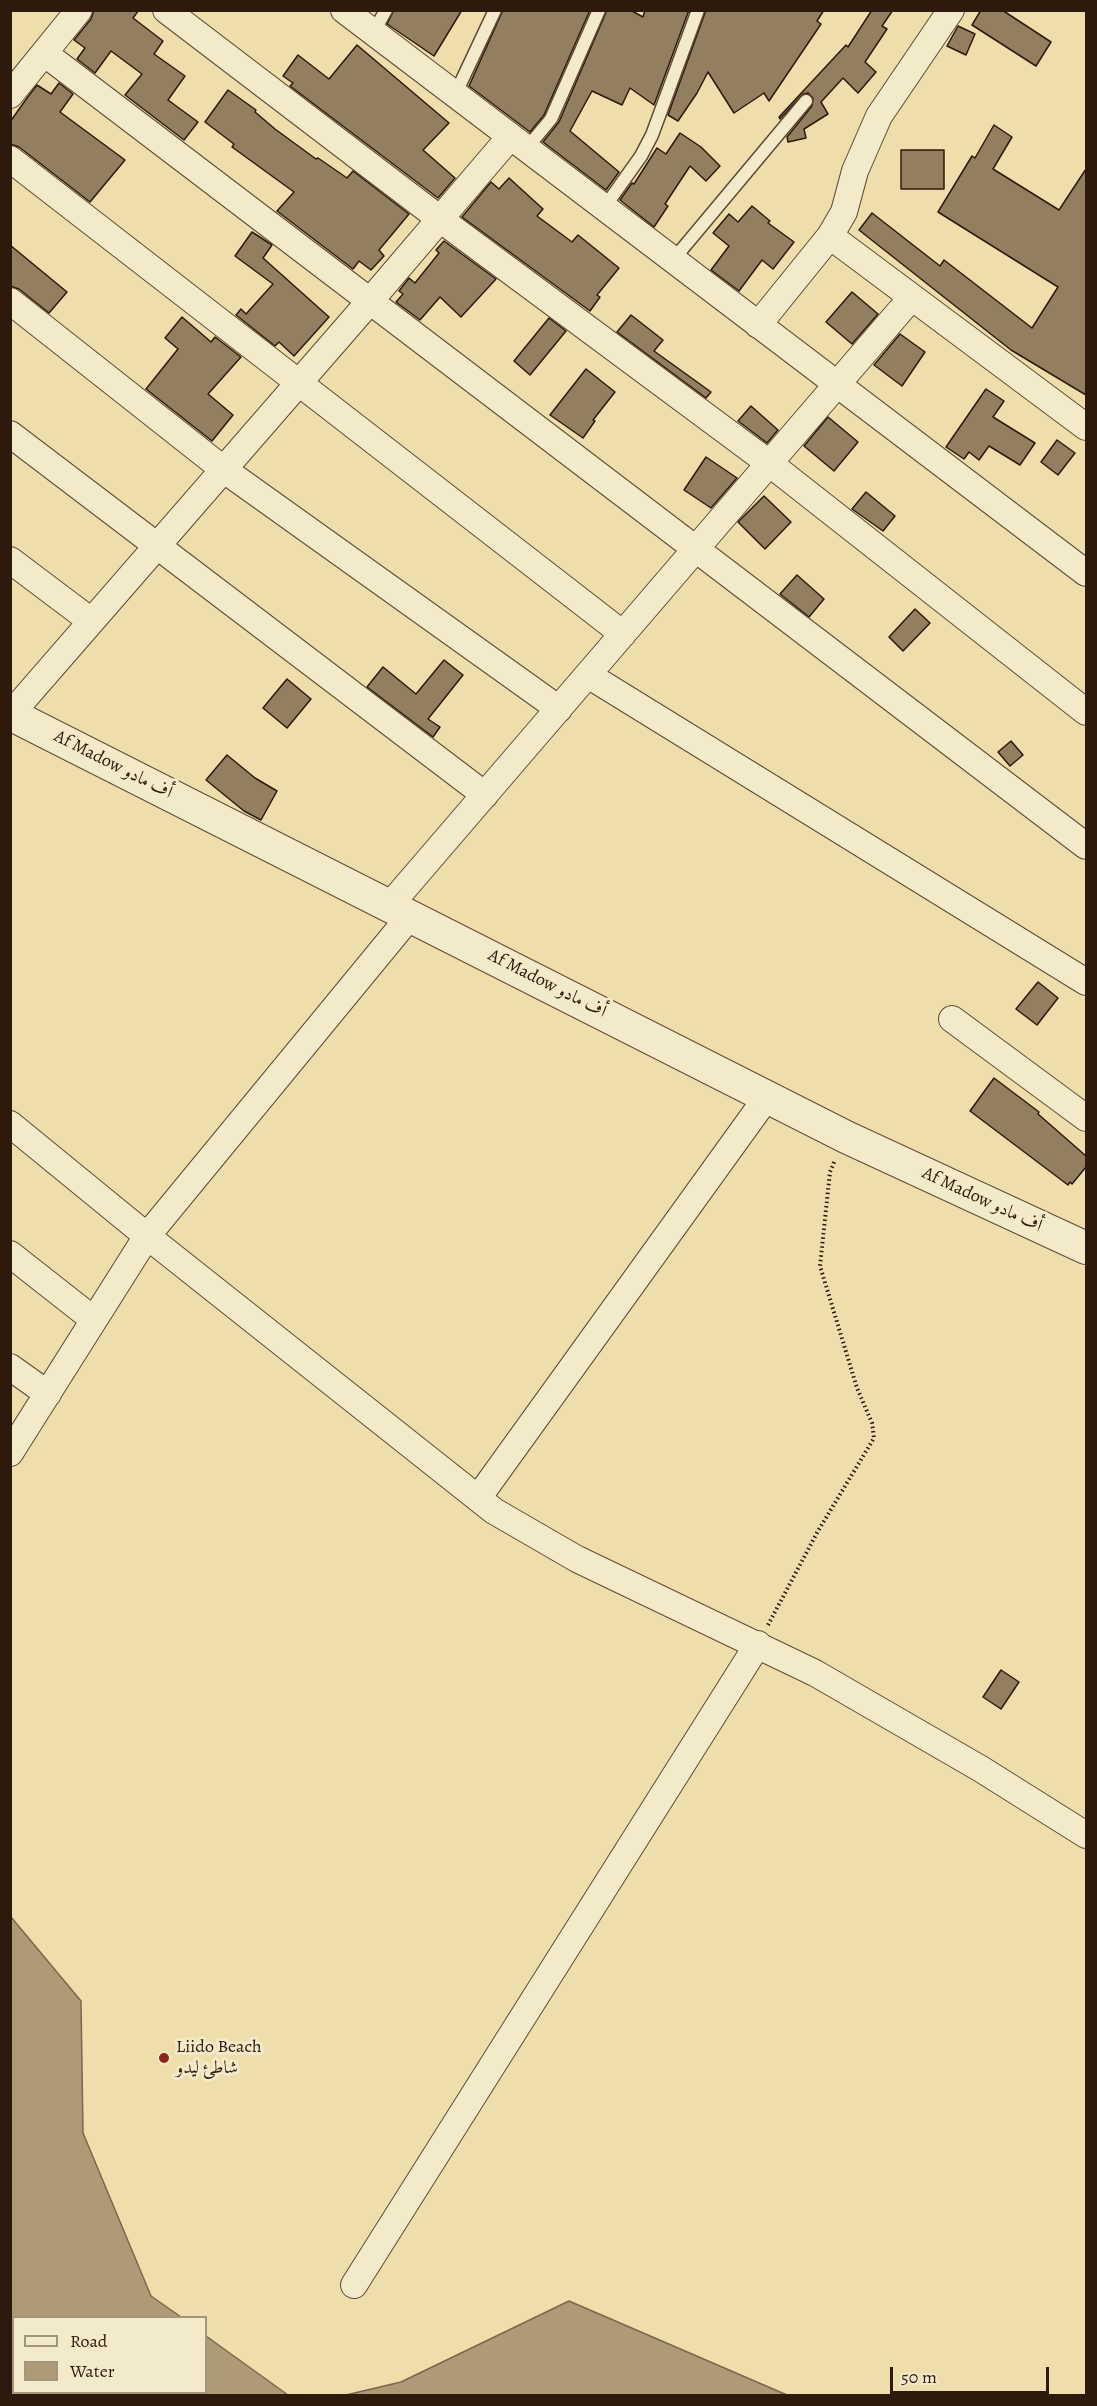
<!DOCTYPE html>
<meta charset="utf-8">
<style>
body{margin:0}
#map{position:relative;width:1097px;height:2406px;overflow:hidden;background:#eddeac;font-family:Alegreya,serif}
canvas{display:block}
.frame{position:absolute;inset:0;border:12px solid #2e190d;pointer-events:none}
.legend{position:absolute;left:12px;top:2316px;width:195px;height:78px;box-sizing:border-box;background:#f3eac9;border:2px solid #a4967e;margin:0;padding:8px 10px;list-style:none;font-size:18px;color:#2e190d}
.legend li{display:flex;align-items:center;gap:12px;height:30px}
.legend b{width:30px;border:2px solid #a4967e}
.scale{position:absolute;left:890px;top:2367px;width:159px;height:27px;box-sizing:border-box;border:3px solid #2e190d;border-top:0;padding-left:8px;font-size:18px;line-height:21px;white-space:nowrap;color:#2e190d;-webkit-text-stroke:4px #f3eac9;paint-order:stroke}
</style>
<div id="map">
<canvas width="1097" height="2406"></canvas>
<div class="frame"></div>
<ul class="legend">
<li><b style="height:8px;background:#f3eac9"></b>Road</li>
<li><b style="height:16px;background:#ac9b76"></b>Water</li>
</ul>
<div class="scale">50 m</div>
</div>
<script>
const ctx = document.querySelector('canvas').getContext('2d');
ctx.lineJoin = 'round';
function fillPath(path, color) { ctx.fillStyle = color; ctx.fill(path, 'evenodd'); }
function stroke(path, color, width, dash) { ctx.strokeStyle = color; ctx.lineWidth = width; ctx.lineCap = dash ? 'butt' : 'round'; ctx.setLineDash(dash || []); ctx.stroke(path); }
function label(font, color, halo, rows, align = 'center') {
  ctx.font = font + ' Alegreya,Amiri,serif'; ctx.lineWidth = 6; ctx.setLineDash([]); ctx.textBaseline = 'middle'; ctx.strokeStyle = halo; ctx.fillStyle = color; for (const [text, x, y, turn = 0] of rows) {
    ctx.save(); ctx.translate(x, y); ctx.rotate((+turn || 0) * Math.PI / 180); ctx.textAlign = isNaN(turn) ? turn : align; if (halo) ctx.strokeText(text, 0, 0); ctx.fillText(text, 0, 0); ctx.restore();
  }
}
const water = new Path2D(`
 M11 1917 81 2001 83 2133 151 2296 181 2317 14 2318V2392H206V2336L288 2395H11Z
 M569 2301 787 2395H346L401 2382Z`);
const building = new Path2D(`
 M94 10H139L133 18 163 41 154 54 185 76 168 100 198 122 184 140 125 95 142 74 111 51 95 73 77 59 85 48 74 40 91 19Z
 M394 10H462L434 56 387 24Z
 M503 10H590L544 115 530 132 469 86Z
 M607 10H630L643 17 645 10H689L654 105 630 88 622 105 592 91 570 131 619 172 606 190 543 142 559 122Z
 M706 10H824L817 21 821 24 769 101 764 93 734 113 708 72 697 93 678 121 668 115Z
 M872 10H893L882 26 887 29 865 62 876 72 858 93 843 78 821 102 828 114 804 129 806 138 788 142 787 137 812 106 813 98 808 93 803 94 780 119 779 117 846 45 848 47Z
 M981 10H1002L1051 42 1036 66 972 25Z
 M958 26 975 34 966 55 947 46Z
 M357 45 449 123 423 150 455 178 438 198 290 86 293 83 283 76 298 55 329 79Z
 M59 83 73 94 60 112 125 160 90 202 19 147 10 144V122L27 98 37 85 51 94Z
 M228 90 256 110 255 112 275 129 316 159 318 158 347 178 353 171 409 214 379 250 384 256 371 270 359 261 353 269 277 211 294 192 232 147 234 144 205 122Z
 M994 125 1012 137 993 169 1059 210 1086 169V395L1011 350 859 230 872 213 940 266 944 260 1032 328 1058 287 938 212 972 156 975 158Z
 M680 133 701 147 720 166 706 181 690 166 665 204 668 206 654 227 620 200 632 183 634 184 657 148 666 154Z
 M901 150H944V189H901Z
 M509 178 543 209 537 216 572 242 578 235 619 268 597 295 600 297 590 311 462 217 491 182 499 189Z
 M752 206 770 221 768 223 794 242 773 269 762 260 739 291 711 270 729 246 713 233 729 214 738 222Z
 M252 232 272 245 263 258 329 317 294 356 279 342 275 346 236 315 241 309 246 314 273 284 235 256Z
 M444 241 496 279 461 317 440 297 420 320 396 302 403 294 399 291 409 278 415 283 439 253 436 250Z
 M10 245 67 292 49 313 19 289 10 286Z
 M852 292 878 314 852 344 826 322Z
 M631 315 663 340 654 351 711 392 706 398 617 332Z
 M182 317 211 342 215 337 241 357 208 394 233 415 212 441 146 389 178 349 165 338Z
 M549 318 566 331 530 375 514 361Z
 M900 334 925 352 902 386 874 365Z
 M586 369 615 392 593 420 595 421 583 438 550 415Z
 M986 389 1004 401 993 417 1035 443 1020 465 989 446 979 460 969 452 964 459 946 447Z
 M751 406 778 430 767 443 738 421Z
 M828 417 858 442 834 471 804 446Z
 M1057 440 1075 453 1058 475 1041 462Z
 M706 457 737 478 711 508 684 490Z
 M866 492 895 516 883 531 852 509Z
 M764 496 791 522 765 549 738 522Z
 M797 575 824 599 809 617 780 594Z
 M915 609 930 623 903 651 889 637Z
 M444 660 463 675 428 719 440 727 433 737 367 687 383 667 416 694Z
 M287 679 311 699 287 728 263 708Z
 M1011 741 1023 755 1010 766 998 752Z
 M227 755 255 778 277 791 261 820 244 811 206 780Z
 M1038 982 1058 998 1037 1025 1016 1009Z
 M994 1078 1039 1112 1038 1114 1086 1156V1167L1072 1184 1070 1182 1068 1185 970 1111Z
 M1001 1670 1019 1682 1001 1709 983 1697Z`);
const path = new Path2D(`
 M768 1625 818 1531 874 1438 872 1423 857 1388 820 1266 830 1172 835 1160`);
const service = new Path2D(`
 M373 33 386 10
 M455 95 495 10
 M526 149 551 119 599 10
 M604 208 641 156 652 135 698 10
 M673 260 806 101`);
const minor = new Path2D(`
 M166 10 440 219 769 463 1086 712
 M344 10 1086 573
 M44 53 1086 846
 M10 95 79 10
 M10 159 623 634
 M830 236 1086 427
 M10 301 223 469 559 709
 M758 325 830 236 844 212 855 171 879 116 951 10
 M10 434 485 795
 M10 560 91 621
 M588 675 1086 982
 M10 715 370 301 510 137
 M390 905 912 297
 M952 1019 1086 1118
 M10 1124 147 1236 494 1511 577 1559 815 1673 981 1769 1086 1835
 M10 1254 94 1320
 M10 1367 48 1394
 M10 1453 147 1236 411 915
 M478 1498 767 1097
 M354 2285 758 1644`);
const tertiary = new Path2D(`
 M10 714 846 1137 1086 1248`);
const markers = [
 [164,2058,6,"#8f2418"]
];
const streetNames = [
 ["Af Madow أف مادو",113,765,27],
 ["Af Madow أف مادو",547,984,27],
 ["Af Madow أف مادو",982,1200,25]
];
const poiNames = [
 ["Liido Beach",176,2048],
 ["شاطئ ليدو",176,2069]
];
fillPath(water, '#ac9b76');
stroke(water, '#7a674c', 1.5);
fillPath(building, '#917f60');
stroke(building, '#2e190d', 1.5);
stroke(service, '#5e4a35', 15);
stroke(minor, '#5e4a35', 28);
stroke(tertiary, '#5e4a35', 34);
stroke(path, '#2e190d', 4, [1.5, 3]);
stroke(service, '#f3eac9', 12);
stroke(minor, '#f3eac9', 26);
stroke(tertiary, '#f3eac9', 32);
for (const [x, y, r, color] of markers) { const dot = new Path2D(); dot.arc(x, y, r, 0, 2 * Math.PI); ctx.fillStyle = color; ctx.fill(dot); stroke(dot, '#f3eac9', 2); }
label('18px', '#2e190d', '#f3eac9', streetNames);
label('18px', '#2e190d', '#f3eac9', poiNames, 'left');
</script>
